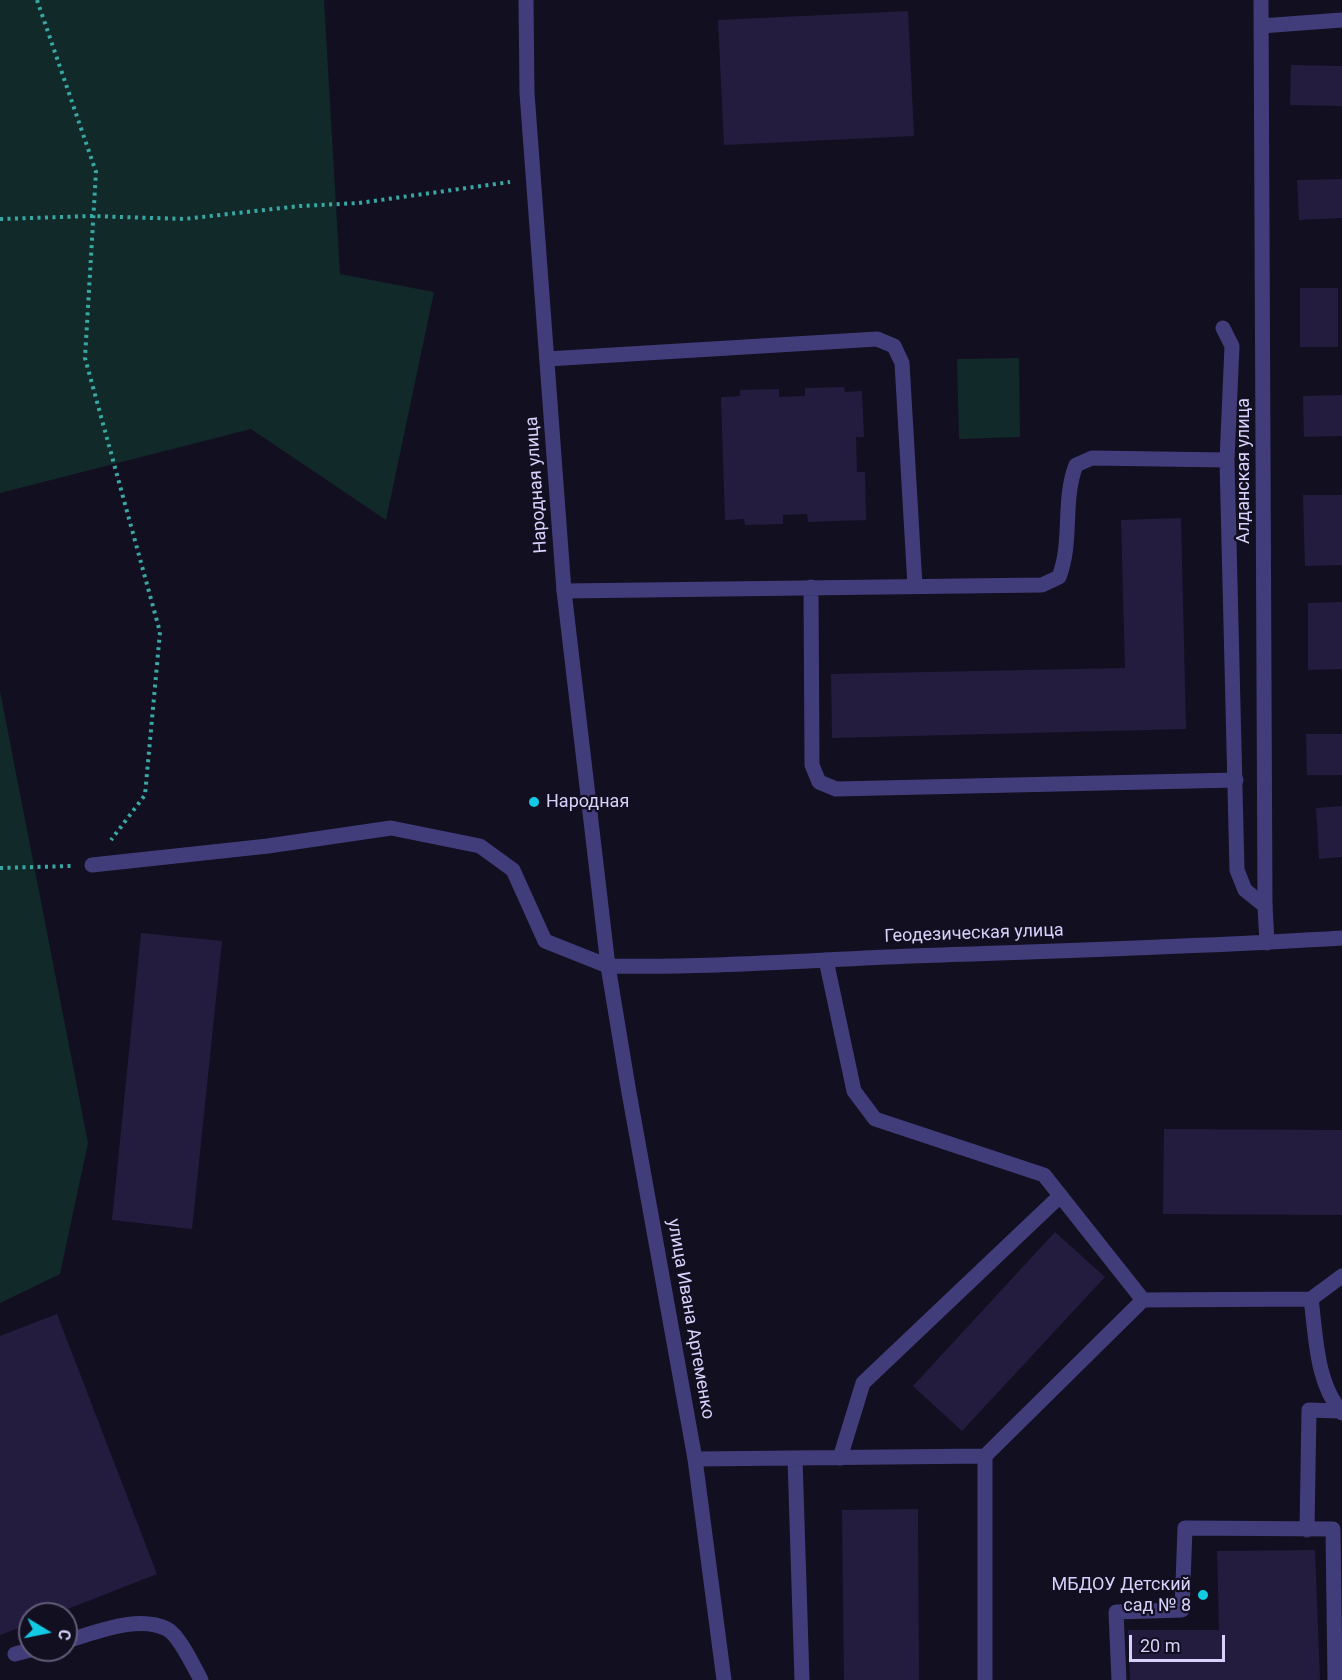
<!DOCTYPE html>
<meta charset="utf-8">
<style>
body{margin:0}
#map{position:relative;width:1342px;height:1680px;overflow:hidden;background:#120f20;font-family:Roboto,sans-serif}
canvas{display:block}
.north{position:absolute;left:18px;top:1602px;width:60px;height:60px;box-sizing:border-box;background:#120f20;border:2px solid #615d78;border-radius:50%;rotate:100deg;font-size:16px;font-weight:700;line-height:24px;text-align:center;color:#d7d1fb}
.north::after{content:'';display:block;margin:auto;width:21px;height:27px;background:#13cae5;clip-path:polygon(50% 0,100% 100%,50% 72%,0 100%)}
.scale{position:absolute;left:1129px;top:1635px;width:96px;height:27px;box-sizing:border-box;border:3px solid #d7d1fb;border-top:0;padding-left:8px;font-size:18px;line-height:21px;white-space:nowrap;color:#d7d1fb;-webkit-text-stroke:4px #120f20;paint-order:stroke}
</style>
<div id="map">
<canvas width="1342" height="1680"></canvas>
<div class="north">С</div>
<div class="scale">20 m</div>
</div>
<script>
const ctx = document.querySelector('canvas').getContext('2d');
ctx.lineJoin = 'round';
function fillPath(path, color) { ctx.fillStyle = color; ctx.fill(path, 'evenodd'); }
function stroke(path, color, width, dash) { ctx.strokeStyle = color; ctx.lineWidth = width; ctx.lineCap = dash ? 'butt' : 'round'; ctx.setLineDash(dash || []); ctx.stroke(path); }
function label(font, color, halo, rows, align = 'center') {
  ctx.font = font + ' Roboto,sans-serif'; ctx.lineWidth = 4.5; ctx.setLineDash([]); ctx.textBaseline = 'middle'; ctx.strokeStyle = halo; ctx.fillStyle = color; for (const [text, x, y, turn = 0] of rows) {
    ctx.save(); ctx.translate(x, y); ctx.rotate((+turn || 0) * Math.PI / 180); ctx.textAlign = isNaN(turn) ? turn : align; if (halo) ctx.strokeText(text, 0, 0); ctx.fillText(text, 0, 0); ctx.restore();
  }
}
const green = new Path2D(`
 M0 0H324L340 274 434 292 386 520 251 429 0 493Z
 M1019 358 1020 437 959 439 957 359Z
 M0 691 88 1143 60 1274 0 1303Z`);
const building = new Path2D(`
 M908 11 914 136 724 145 718 20Z
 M1291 65 1342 66V106L1290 105Z
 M1342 179V218L1299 220 1297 180Z
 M1300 288H1338V347H1300Z
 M844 387 845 392 862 391 864 437H856L857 472H865L866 520 808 522 807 514 783 515V524L745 525 744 519 725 520 721 397 740 396V390L779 389V397L805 396V388Z
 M1342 395V436L1304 437 1303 396Z
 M1303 495H1342V565L1305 566Z
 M1181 518 1186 729 832 738 831 674 1125 668 1121 520Z
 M1342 602V669L1308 670V603Z
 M1306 734H1342V775H1307Z
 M1342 806V857L1319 859 1316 808Z
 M141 933 222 941 192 1229 112 1220Z
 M1164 1129 1342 1130V1215L1163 1214Z
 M1055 1232 1105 1277 962 1431 913 1386Z
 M57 1314 157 1574 55 1614H30V1624L0 1635V1336Z
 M918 1509 919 1680H844L842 1510Z
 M1315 1550 1320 1680H1130L1128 1630H1219L1217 1551Z`);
const path = new Path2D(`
 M37 0 96 172 85 358 160 632 145 795 111 840
 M0 219 93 216 184 219 300 206 359 203 510 182
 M0 868 71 866`);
const lane = new Path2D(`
 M1223 328 1232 346 1227 460
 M547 359 877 339 894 346 902 363 915 586
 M811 587 812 765 819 782 836 789 1236 780
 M564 591 1042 585 1059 577C1073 541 1062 501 1076 465L1092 458 1227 460 1237 870 1245 890 1265 906
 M92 865 268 846 391 828 480 846 513 870 545 941 608 966
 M826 960 854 1091 875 1119 1044 1175 1143 1300
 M1311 1299C1316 1336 1316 1383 1342 1413
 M795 1458 802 1680
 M840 1458 863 1383 1060 1196
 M695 1459 985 1456
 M1307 1530 1309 1410 1340 1411
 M66 1641C95 1633 138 1614 167 1629 179 1635 194 1667 201 1680
 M15 1654 30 1650
 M985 1680V1456L1143 1300 1311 1299 1342 1276
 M1119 1680 1116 1612 1182 1610 1185 1528 1333 1529 1335 1680`);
const street = new Path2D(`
 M526 0 527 93 564 591 608 966 628 1087 695 1459 724 1680
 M1261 0 1265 906 1267 943
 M1261 26 1342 20
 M608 966C710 968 811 960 912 956 1055 951 1199 947 1342 938`);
const markers = [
 [534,802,6,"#13cae5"],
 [1203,1595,6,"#13cae5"]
];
const streetNames = [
 ["Алданская улица",1244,471,-90],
 ["Народная улица",537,485,-94],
 ["Геодезическая улица",974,934,-2],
 ["улица Ивана Артеменко",690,1319,80]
];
const poiNames = [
 ["Народная",546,802],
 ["МБДОУ Детский",1191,1585,"right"],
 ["сад № 8",1191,1606,"right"]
];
fillPath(green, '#122929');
fillPath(building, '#241c3f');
stroke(path, '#38a8a5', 4, [3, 4.5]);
stroke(lane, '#413d7b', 15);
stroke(street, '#413d7b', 15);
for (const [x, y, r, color] of markers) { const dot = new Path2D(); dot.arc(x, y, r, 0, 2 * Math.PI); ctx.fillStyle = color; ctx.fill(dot); stroke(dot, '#120f20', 2); }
label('18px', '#d7d1fb', '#120f20', streetNames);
label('18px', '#d7d1fb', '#120f20', poiNames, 'left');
</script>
